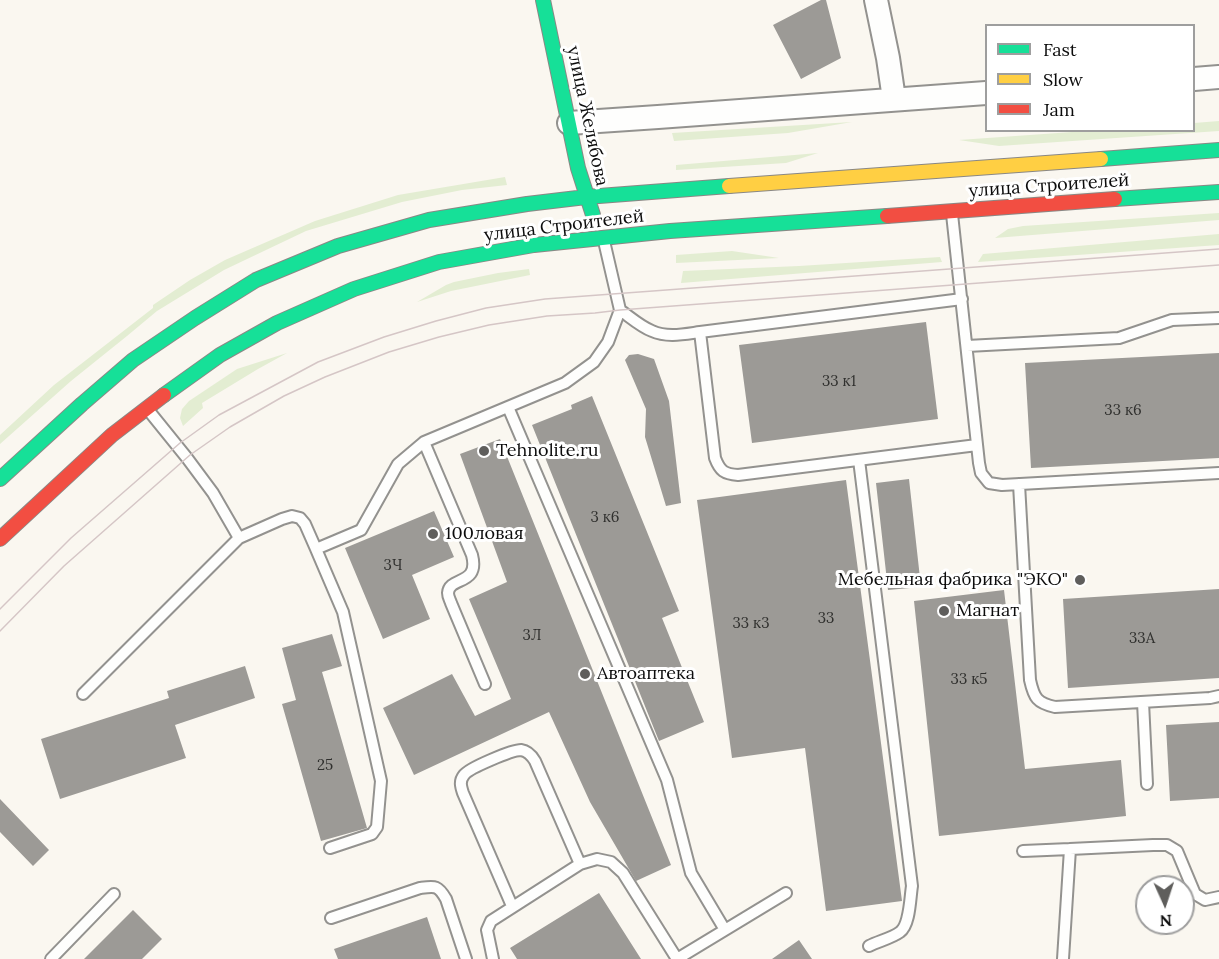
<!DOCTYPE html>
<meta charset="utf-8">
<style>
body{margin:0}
#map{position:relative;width:1219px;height:959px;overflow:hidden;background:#faf7f0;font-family:Lora,serif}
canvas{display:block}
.legend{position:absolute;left:985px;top:24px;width:210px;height:108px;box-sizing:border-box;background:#fff;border:2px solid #9e9e9e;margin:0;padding:8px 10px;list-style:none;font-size:18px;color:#0c0c0c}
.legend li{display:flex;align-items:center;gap:12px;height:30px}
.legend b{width:30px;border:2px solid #9e9e9e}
.north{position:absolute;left:1135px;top:875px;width:60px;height:60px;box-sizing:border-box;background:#fff;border:2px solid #9e9e9e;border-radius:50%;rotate:177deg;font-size:16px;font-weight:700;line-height:24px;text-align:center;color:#0c0c0c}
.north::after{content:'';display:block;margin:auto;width:21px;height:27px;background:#5f5e5c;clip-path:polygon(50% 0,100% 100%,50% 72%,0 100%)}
</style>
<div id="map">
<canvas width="1219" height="959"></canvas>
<ul class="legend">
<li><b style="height:8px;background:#16e098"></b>Fast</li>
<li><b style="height:8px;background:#ffcf43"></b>Slow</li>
<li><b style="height:8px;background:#f24e42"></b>Jam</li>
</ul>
<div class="north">N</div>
</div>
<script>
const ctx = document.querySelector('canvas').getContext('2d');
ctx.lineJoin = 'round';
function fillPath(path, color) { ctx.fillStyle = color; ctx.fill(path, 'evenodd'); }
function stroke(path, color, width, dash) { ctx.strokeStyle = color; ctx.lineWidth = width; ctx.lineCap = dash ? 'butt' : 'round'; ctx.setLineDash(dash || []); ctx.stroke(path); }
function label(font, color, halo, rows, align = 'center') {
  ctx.font = font + ' Lora,serif'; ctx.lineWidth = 6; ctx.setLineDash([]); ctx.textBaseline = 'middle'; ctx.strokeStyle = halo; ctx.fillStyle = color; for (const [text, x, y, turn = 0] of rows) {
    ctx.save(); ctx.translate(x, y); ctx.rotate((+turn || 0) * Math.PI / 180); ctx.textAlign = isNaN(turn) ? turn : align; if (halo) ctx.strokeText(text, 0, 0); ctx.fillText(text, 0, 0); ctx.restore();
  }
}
const green = new Path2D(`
 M1219 121V131L999 146 959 140 1086 131 1194 130V123Z
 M852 122 788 133 674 141 672 133Z
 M818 153 786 163 676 170V165Z
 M505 177 507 185 462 190 402 202 306 231 224 270 157 311 127 336 71 381 0 444V435L54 385 153 308V305L190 280 225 260 315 221 398 195Z
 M1219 213V220L995 238 1008 229 1023 226Z
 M1219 234V245L978 262 983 254Z
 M732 251 779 258 676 263V255Z
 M940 257 942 262 681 283 683 271 799 266Z
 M529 269 530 275 451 291 417 302 446 285 454 282 498 273Z
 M287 353 258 369 202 403 203 408 183 426 180 418 182 409 189 401 237 369Z`);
const building = new Path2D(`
 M821 0H826L841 58 801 79 773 25Z
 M926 322 938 419 752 443 739 345Z
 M1219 353V458L1031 468 1025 363Z
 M638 354 654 359 669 401 681 503 666 506 645 437 646 409 625 360 629 355Z
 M592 396 679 611 662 618 704 722 659 741 532 425 572 409 571 405Z
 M500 439 671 865 636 881 590 802 549 712 414 775 383 708 452 674 475 716 511 699 469 599 507 582 460 454Z
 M909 479 921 587 888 590 876 483Z
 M846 480 902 901 826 911 805 748 732 758 697 500Z
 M434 511 454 557 412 575 430 619 383 639 345 548Z
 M1219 589V678L1068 688 1063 599Z
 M1004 590 1025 769 1121 760 1126 816 939 836 914 601Z
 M332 634 342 666 322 672 367 828 321 841 282 704 296 700 282 648Z
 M245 666 255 698 175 725 186 758 60 799 41 739 169 698 167 691Z
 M1219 722V798L1170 801 1166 725Z
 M0 799 49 850 33 866 0 832Z
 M599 893 641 959H517L510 948Z
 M133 910 162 939 142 959H84Z
 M427 917 441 959H338L334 949Z
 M799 940 812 959H772Z`);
const lane = new Path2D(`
 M952 214 979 463 981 473 989 483 1002 485 1219 473
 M604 241 620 310C630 317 641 327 652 331 667 338 685 334 700 332
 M962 299 700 332 715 458C720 471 724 474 738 475L977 445
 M967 346 1119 338 1172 320 1219 318
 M508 407 667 780 691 873 725 930
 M149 411 187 458 213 493 239 538
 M424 442 472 555C480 586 449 576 448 593 448 597 450 600 451 603L485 684
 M859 460 912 886C910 898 910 925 900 932 892 938 879 941 869 946
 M1019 484 1030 680C1034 698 1037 703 1055 707L1210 698 1219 696
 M83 694 239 538 282 519 292 516 300 518 305 524 316 549
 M1143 702 1147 784
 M330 848 372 834 377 827 381 781 343 612 316 549 361 530 398 464 424 442 565 383 594 362 608 342 620 310
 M1023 851 1070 849
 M512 906 463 793C461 787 459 781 464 775 469 768 512 750 521 750 528 751 532 756 535 761L580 864
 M331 918 420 888C435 886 438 885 446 899L466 959
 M51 959 114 894
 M493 959 487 930 491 921 580 864 597 859 611 862 623 873 677 959
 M677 959 786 893
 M1063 959 1070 849 1153 845H1167L1177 851 1195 894 1205 900 1219 897`);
const street = new Path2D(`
 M876 0 888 58 894 99
 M1194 79 1219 77
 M569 123 658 117 986 93`);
const fast = new Path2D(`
 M543 0 578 168 593 215
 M1101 159 1219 150
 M1115 199 1219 192
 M164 395 220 355 277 323 354 289 439 262 534 245 670 231 887 216
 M0 479 82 404 133 360 195 318 256 280 338 246 429 220 527 204 586 197 729 186`);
const slow = new Path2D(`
 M729 186 1101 159`);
const jam = new Path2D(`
 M887 216 1115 199
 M0 539 112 435 164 395`);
const tram = new Path2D(`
 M0 609 71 538 180 443 219 415 318 362 384 337 436 321 486 308 545 299 1219 249
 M0 631 64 566 190 455 230 427 284 396 325 377 389 352 439 337 489 325 547 316 595 313 620 310 1219 265`);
const markers = [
 [484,451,6,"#5f5e5c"],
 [433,534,6,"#5f5e5c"],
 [1080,580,6,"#5f5e5c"],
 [944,611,6,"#5f5e5c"],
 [585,674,6,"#5f5e5c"]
];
const numberNames = [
 ["33 к1",839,382],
 ["33 к6",1123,411],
 ["3 к6",605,518],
 ["3Ч",393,566],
 ["33",826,619],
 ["33 к3",751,624],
 ["3Л",532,636],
 ["33А",1142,639],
 ["33 к5",969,680],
 ["25",325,766]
];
const streetNames = [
 ["улица Желябова",587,116,78],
 ["улица Строителей",1049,186,-4],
 ["улица Строителей",564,226,-7]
];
const poiNames = [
 ["Tehnolite.ru",496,451],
 ["100ловая",445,534],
 ["Мебельная фабрика \"ЭКО\"",1068,580,"right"],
 ["Магнат",956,611],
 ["Автоаптека",597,674]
];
fillPath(green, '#e3edd2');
fillPath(building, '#9c9a96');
stroke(lane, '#93928f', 14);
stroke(street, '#93928f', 26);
stroke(fast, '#8a8885', 16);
stroke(slow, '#8a8885', 16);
stroke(jam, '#8a8885', 16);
stroke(lane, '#fefefd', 10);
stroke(street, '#fefefd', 22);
stroke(fast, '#16e098', 14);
stroke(slow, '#ffcf43', 14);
stroke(jam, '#f24e42', 14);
stroke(tram, '#d5c6c6', 1.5);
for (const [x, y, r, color] of markers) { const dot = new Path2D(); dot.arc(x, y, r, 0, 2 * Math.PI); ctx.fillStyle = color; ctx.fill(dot); stroke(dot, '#fff', 2); }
label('15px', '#30302e', null, numberNames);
label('18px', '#0c0c0c', '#fff', streetNames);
label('18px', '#0c0c0c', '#fff', poiNames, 'left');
</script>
